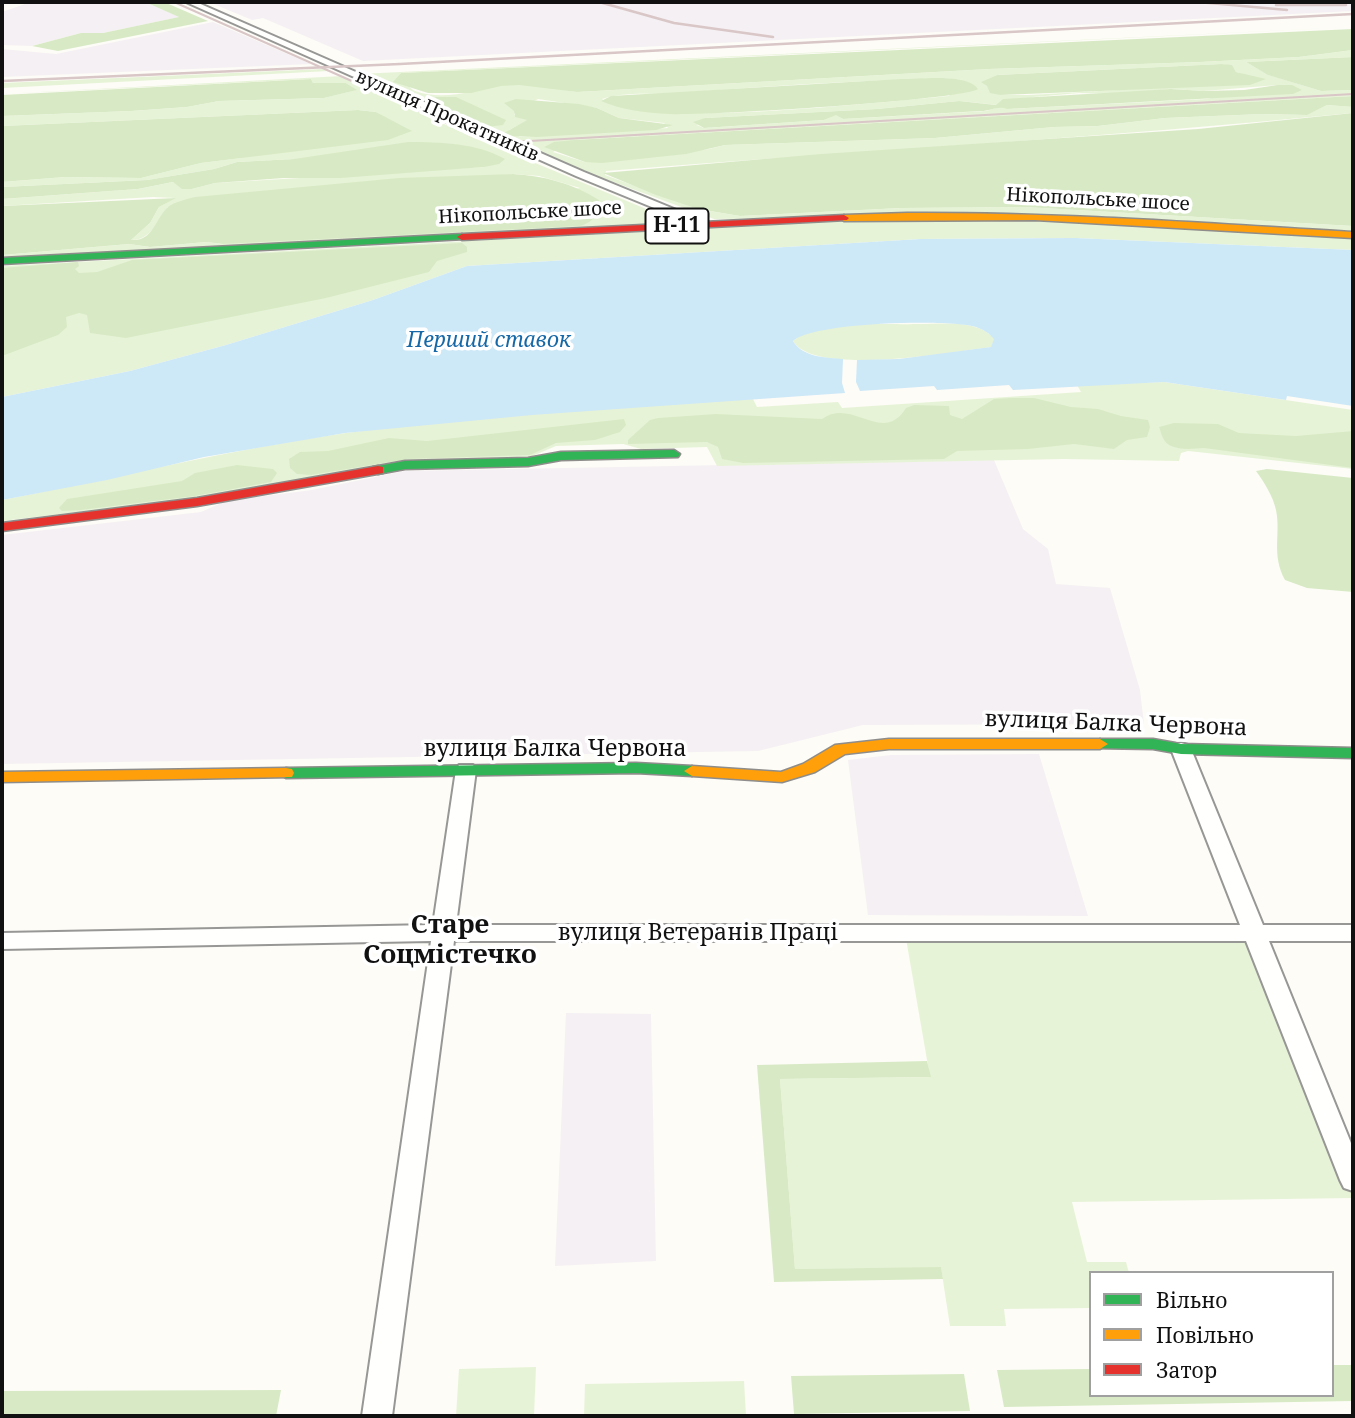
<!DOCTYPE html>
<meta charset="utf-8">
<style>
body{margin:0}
#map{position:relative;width:1355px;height:1418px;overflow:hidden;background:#fdfcf7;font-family:"Noto Serif",serif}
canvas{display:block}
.frame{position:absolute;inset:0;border:4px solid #111;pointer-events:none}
.legend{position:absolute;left:1089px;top:1271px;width:245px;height:126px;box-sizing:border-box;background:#fff;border:2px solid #a0a0a0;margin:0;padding:9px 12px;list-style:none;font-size:21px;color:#111}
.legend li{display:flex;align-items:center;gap:14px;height:35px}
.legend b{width:35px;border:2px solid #a0a0a0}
</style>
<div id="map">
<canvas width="1355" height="1418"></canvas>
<div class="frame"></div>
<ul class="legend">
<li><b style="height:9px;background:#30b455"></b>Вільно</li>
<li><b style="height:9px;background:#ff9f0a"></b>Повільно</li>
<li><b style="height:9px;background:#e5322d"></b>Затор</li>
</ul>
</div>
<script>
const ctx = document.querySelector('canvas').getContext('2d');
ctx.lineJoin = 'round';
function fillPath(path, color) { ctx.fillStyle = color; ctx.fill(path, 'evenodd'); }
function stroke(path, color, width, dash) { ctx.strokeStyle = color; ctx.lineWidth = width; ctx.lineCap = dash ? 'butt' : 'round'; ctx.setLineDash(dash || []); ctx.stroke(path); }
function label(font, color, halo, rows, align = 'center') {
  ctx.font = font + ' "Noto Serif",serif'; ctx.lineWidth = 7; ctx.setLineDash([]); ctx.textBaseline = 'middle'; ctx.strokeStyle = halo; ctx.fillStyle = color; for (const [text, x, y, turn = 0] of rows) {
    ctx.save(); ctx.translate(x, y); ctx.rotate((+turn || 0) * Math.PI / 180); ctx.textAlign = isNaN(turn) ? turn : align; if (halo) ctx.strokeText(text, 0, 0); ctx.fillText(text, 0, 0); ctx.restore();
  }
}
const industrial = new Path2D(`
 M31 2H145L180 17 103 33H81L32 46 2 45V12Z
 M209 2H1353V11L363 61 263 18 252 20Z
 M213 22 311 64 2 77V49L56 54Z
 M994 460 1023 529 1048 549 1056 584 1110 588 1140 690 1144 724 863 725 758 751 2 764V535L201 512 226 501 312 490 404 471Z
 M1039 754 1088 916 868 915 848 760 891 755Z
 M566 1013 651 1014 656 1261 555 1266Z`);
const green = new Path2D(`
 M1353 27 401 73 399 76C404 81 409 88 415 91 442 101 475 91 501 85 525 81 554 89 577 92L989 69 1200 62 1299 57 1353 50V57L1246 62 1269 75 1321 91 1353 90V96L574 140 553 152 585 162 709 149 725 145 935 138 1054 127 1098 126 1165 118 1263 114 1306 115 1327 105 1353 107V113C1105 138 855 151 606 171L605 175 698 209 740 216 901 208 1025 207 1353 226V232L1062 216 714 219 586 172 358 74ZM1221 64 1232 66 1236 72 1246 75 1153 88 1029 95H1000L982 82 997 75ZM940 78 963 80 949 96C890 101 638 130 602 99 625 91 652 95 677 93 764 86 852 81 940 78ZM1278 85 1206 99 1007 109 1002 106 986 111 843 119 836 114 824 120 704 128 697 125 705 118 877 109 959 101 997 105 1034 97 1079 93 1115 94 1172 89 1204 91ZM538 99 597 108 619 118 664 123 668 128 520 137 509 130 528 120 514 115 515 111Z
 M323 69 329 71 2 88V83Z
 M342 76 476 139 506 144 516 155 680 223 2 258V255L129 244 150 247 206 242 223 244 580 188 539 176 513 174 168 207C158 221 150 241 131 240L150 223 159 207 175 198 153 197 2 206V199L138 189 173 182 192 189 215 183 484 167 294 159 237 162 214 169 147 180 2 187V182L65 177 141 178 201 163 241 158 388 120 376 112 358 110 2 126V116L131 111 187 107 219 101 324 98 356 90 346 83H313L311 79 2 94Z
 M900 218 1062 221 1353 239V250L1075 238 921 239 467 266 373 300 226 345 130 371 2 397V266Z
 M919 324C943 324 977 319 995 339L991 347C953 352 814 377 793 341 818 319 886 325 919 324Z
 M1164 382 1353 410V469L1188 451 1181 453 1179 461 1064 459 717 466 707 447 641 449 623 444 556 446 530 457 407 461 196 498 2 521V500C116 478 230 449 346 433 481 415 618 408 753 399L757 407 838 402 842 408 1081 392 1077 385Z
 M1254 932 1353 1180V1198L1072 1202 1087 1262H1126L1129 1273H1091V1308L1004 1309 1006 1326H950L941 1268 795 1269 780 1079 930 1077 905 933Z
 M536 1367 534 1416H456L459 1369Z
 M744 1381 746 1416H584L585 1384Z`);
const forest = new Path2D(`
 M145 2H164L208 21 58 51 32 46 81 33H103L179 17Z
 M1353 29V50L1299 57 1200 62 989 69 577 92 519 85 501 86 471 93H428L393 82 401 73Z
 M1353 57V90L1321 91 1268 75 1246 62Z
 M1221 64 1232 65 1236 72 1266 79 1250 85 1000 95 990 93 987 86 981 82 997 75Z
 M311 79 313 83H346L357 90 324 98 219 101 187 107 131 111 2 116V95Z
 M901 79C920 79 968 73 978 89 964 100 702 116 669 114 646 113 621 110 601 101L611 96Z
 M1278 85H1292L1302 90 1293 94 1007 109C999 105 990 111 981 111 935 114 889 116 843 119L836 115 824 120 704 128 693 122 705 118 877 109 959 101 996 105 1003 99 1171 89 1204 91 1244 90Z
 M1353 96V107L1327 105 1307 115 1263 114 1165 118 1098 126 1054 127 935 138 725 145 686 154 602 163 585 162 544 147 554 142 574 140Z
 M436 97H456L506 120 503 125 487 127 431 102Z
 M516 99 579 104 597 108 619 118 673 125 656 130 537 137 507 136 504 133 527 120 515 117 514 111 504 103Z
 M358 110 376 112 412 131 388 140 201 163 141 178 65 177 2 182V126Z
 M1353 113V226L1025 207 901 208 740 216 698 209 656 195 603 173 821 154 1198 129Z
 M408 142C440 142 477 143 505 159L499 164 484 167 341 178H284L215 183 192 189H182L173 182 138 189 2 199V187L147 180 214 169 237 162 294 159Z
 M513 174C544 176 572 183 599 200 598 215 593 223 579 226L223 244 206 242 150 247 129 244 2 255V206L176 198 159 207 150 223 131 240C153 242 155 219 168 207 174 202 187 199 195 197L399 178Z
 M462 243 467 247V252L437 261 429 272 326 298 126 338 90 333 87 315 79 313 66 317 67 327 58 335 2 356V268L78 262 79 266 75 269 79 273 97 272 132 260Z
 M1011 398H1034L1071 407 1098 409 1121 416 1148 420 1150 427 1147 437 1127 440 1114 449 1074 444 1028 449 957 451 944 459 743 463 722 459 718 447 707 442 628 444V440L650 420 658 418 716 414 822 419C853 397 882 446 906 408L914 405 949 406 950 415 962 419 994 399Z
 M624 419 626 425 620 432 595 440 556 443 530 455 408 459 311 475 297 474 290 468 289 459 300 452 328 451 389 438 427 441Z
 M1174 423 1218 424 1239 433 1296 436 1353 431V468L1204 448C1192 449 1169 452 1163 438 1161 435 1161 431 1159 427Z
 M237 465 273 469 277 473 271 482 195 496 81 510 62 511 59 508 67 499 182 481 195 473Z
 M1267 469 1353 478V592L1307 588 1285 580C1271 554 1281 535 1276 510 1273 496 1264 482 1256 471Z
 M927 1061 931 1077 780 1079 795 1269 941 1267 943 1279 774 1282 757 1065Z
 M1332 1365H1353V1401L1004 1407 997 1370 1091 1369V1395H1332Z
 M964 1374 970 1411 794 1414 791 1376Z
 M281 1390 276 1416H2V1391Z`);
const water = new Path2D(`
 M1075 238 1353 250V406L1287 396 1286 400 1164 382 1013 390 1009 385 937 390 934 386 860 391 856 382 857 360 899 359 991 347 994 339C989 333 984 330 976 327 948 319 814 322 793 341 802 357 827 358 843 359L842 383 845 393 532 415 345 433 204 457 107 480 2 500V397L130 371 226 345 373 300 467 266 921 239Z`);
const street = new Path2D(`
 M186 2H196L584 172 713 225 703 228 576 176Z
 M1181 743 1188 745 1191 749 1263 925H1353V941H1269L1353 1148V1191L1344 1188 1340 1180 1246 941H454L392 1416H362L431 941 2 949V933L433 925 456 770 459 765H473L476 770 456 925H1240L1171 749 1174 745Z`);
const fast = new Path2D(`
 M462 234 467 237 465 239 2 264V258Z
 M674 450 680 454 678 457 561 460 528 466 405 469 378 474 372 470 373 467 405 461 528 458 561 452Z
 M1100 739H1153L1181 744 1353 748V758L1181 754 1153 749 1094 748 1092 744Z
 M636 763 692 766 700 771 692 776 636 773 286 778 278 773 286 768Z`);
const slow = new Path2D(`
 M907 213C1056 212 1204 223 1353 232V238L1035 220 844 221 839 218 844 215Z
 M889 739H1100L1108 744 1100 749H889L845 754 815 772 782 782 692 776 684 771 692 766 781 772 803 764 835 745Z
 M286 768 292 769 294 773 292 777 2 782V772Z`);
const jam = new Path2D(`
 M844 215 849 218 847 220 462 240 457 237 462 234Z
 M378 466 383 467V473L197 506 2 531V523L197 498Z`);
const tram = new Path2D(`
 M174 2 480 138 512 142 1353 94`);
const rail = new Path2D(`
 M599 2 674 23 773 37
 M1198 2 1287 10
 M1276 5H1346
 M2 81 400 64 1353 14`);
const farStreetnames = [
 ["вулиця Прокатників",447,116,24],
 ["Нікопольське шосе",1098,200,3],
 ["Нікопольське шосе",530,213,-3]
];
const shields = [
 [677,226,63]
];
const shieldNames = [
 ["Н-11",677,226]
];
const farWaternames = [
 ["Перший ставок",489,341]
];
const streetNames = [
 ["вулиця Балка Червона",1116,724,2],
 ["вулиця Балка Червона",555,749],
 ["вулиця Ветеранів Праці",698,933]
];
const quarterNames = [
 ["Старе",450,926],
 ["Соцмістечко",450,956]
];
fillPath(industrial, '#f5f0f3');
fillPath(green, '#e7f3d7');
fillPath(forest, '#d8eac5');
fillPath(water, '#cde8f7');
stroke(street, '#979795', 4);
stroke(fast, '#8e8d8b', 3);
stroke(slow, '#8e8d8b', 3);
stroke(jam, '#8e8d8b', 3);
fillPath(street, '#fffffe');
fillPath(fast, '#30b455');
fillPath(slow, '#ff9f0a');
fillPath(jam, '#e5322d');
stroke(tram, '#d9c6c7', 2);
stroke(rail, '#d9c6c7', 2.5);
label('19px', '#111', '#fff', farStreetnames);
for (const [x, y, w] of shields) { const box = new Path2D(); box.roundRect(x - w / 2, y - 17.5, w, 35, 5); ctx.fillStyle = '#fff'; ctx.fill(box); stroke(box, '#111', 2); }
label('bold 21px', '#111', null, shieldNames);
label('italic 21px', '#1768a6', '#fff', farWaternames);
label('23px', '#111', '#fff', streetNames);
label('bold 26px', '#111', '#fff', quarterNames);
</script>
